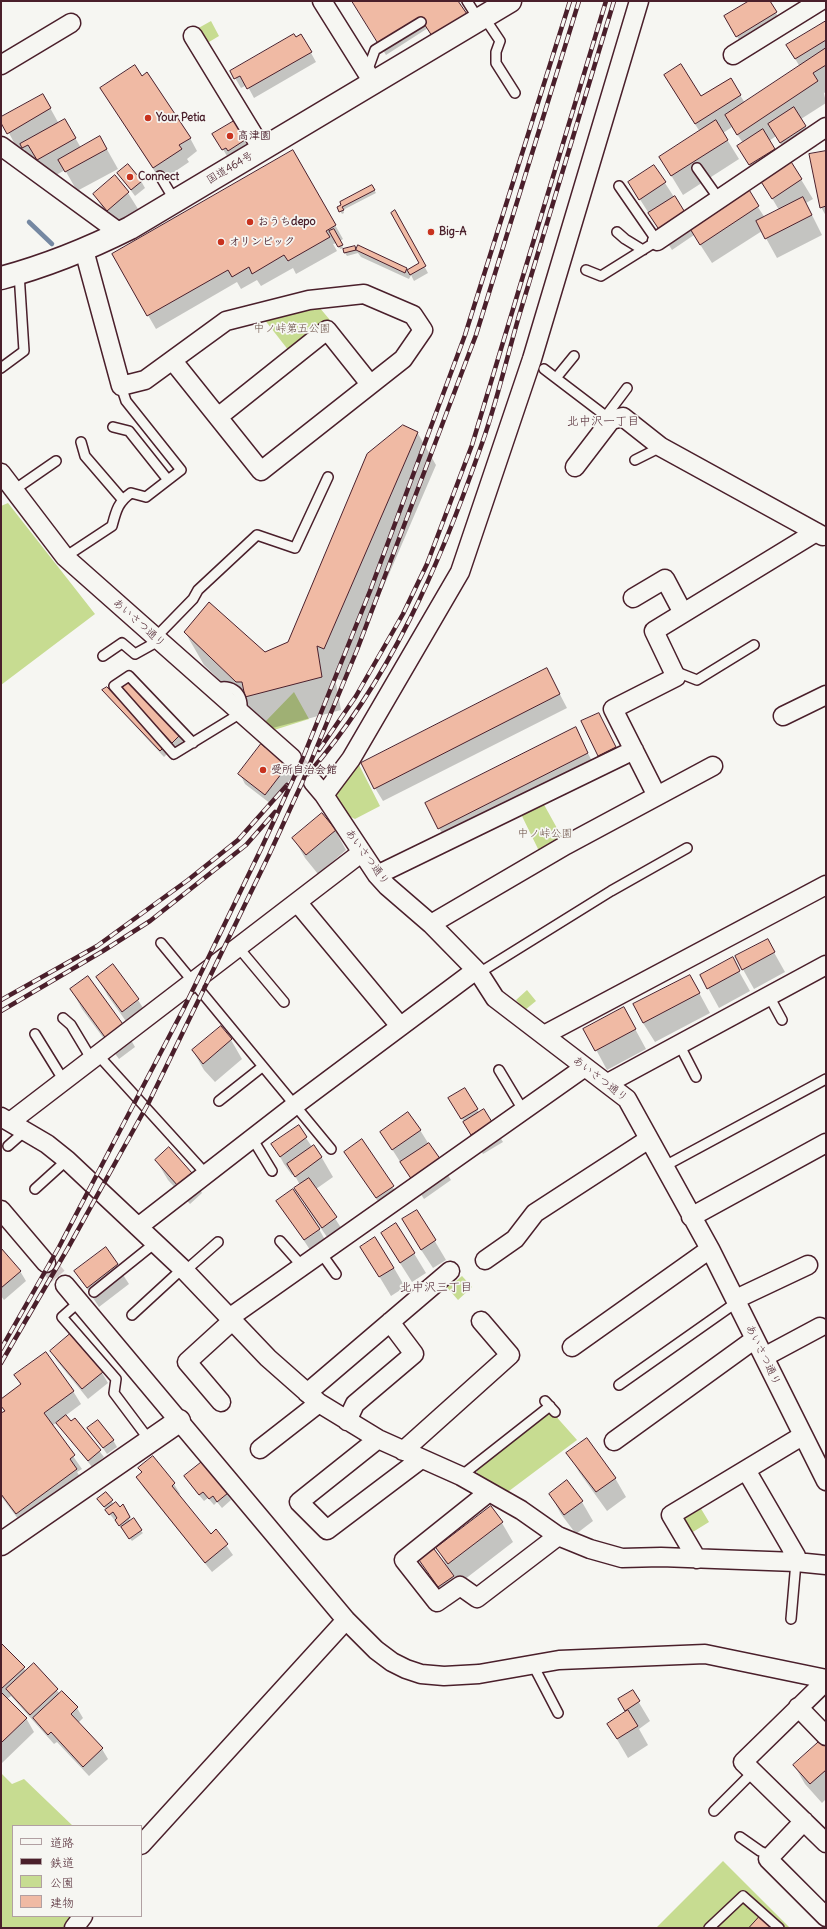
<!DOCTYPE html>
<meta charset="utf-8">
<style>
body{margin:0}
#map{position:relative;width:827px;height:1929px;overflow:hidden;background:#f6f6f2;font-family:Delius,"Klee One",sans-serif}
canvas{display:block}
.frame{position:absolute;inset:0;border:2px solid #4a1f2b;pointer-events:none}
.legend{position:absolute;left:12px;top:1825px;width:130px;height:92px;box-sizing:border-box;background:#f6f6f2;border:1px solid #b1a0a2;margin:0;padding:5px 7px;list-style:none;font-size:12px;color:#4a1f2b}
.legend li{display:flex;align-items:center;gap:8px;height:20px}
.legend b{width:20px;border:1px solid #b1a0a2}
</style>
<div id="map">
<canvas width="827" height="1929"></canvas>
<div class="frame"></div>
<ul class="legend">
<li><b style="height:5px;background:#f6f6f2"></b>道路</li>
<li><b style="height:5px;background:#4a1f2b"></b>鉄道</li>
<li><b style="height:11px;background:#c7dc91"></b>公園</li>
<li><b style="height:11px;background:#f0baa4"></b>建物</li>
</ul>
</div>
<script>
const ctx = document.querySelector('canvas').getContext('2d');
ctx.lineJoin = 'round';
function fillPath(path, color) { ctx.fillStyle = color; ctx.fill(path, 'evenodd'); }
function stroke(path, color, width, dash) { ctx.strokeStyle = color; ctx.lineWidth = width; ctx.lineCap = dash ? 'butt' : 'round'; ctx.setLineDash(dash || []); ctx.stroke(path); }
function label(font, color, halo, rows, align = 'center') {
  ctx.font = font + ' Delius,"Klee One",sans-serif'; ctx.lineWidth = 3.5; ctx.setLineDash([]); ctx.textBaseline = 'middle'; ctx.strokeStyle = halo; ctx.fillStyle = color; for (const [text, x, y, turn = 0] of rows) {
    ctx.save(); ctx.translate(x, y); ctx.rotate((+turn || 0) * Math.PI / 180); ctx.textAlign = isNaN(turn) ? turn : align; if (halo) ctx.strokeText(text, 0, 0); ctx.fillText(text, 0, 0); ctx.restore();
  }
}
const green = new Path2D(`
 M211 21 219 36 204 45 195 30Z
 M319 307 330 320 289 351 264 319Z
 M8 503 95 614 1 685V506Z
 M294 692 309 719 274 730 264 723Z
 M356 759 380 806 355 819 345 814 333 797Z
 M542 801 563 839 540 853 520 812Z
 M527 990 536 1001 525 1010 516 1000Z
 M462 1276 472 1287 458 1300 445 1285 448 1281 455 1282Z
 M546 1413H553L577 1440 505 1494 477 1477V1471Z
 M700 1507 709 1522 688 1535 683 1517Z
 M1 1773 12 1784 24 1779 73 1826H13V1916H75L65 1928H1Z
 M723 1861 790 1928H656Z`);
const shadow = new Path2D(`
 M352 1H457L428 28 386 55Z
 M751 1H769L787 32 748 55 725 16Z
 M826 22V92L824 93 826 103 801 119 817 146 791 163 813 199 806 203 822 235 777 258 762 231 712 263 694 235 672 250 629 182 654 166 685 214 747 190 765 218 779 210 763 183 761 184 738 146 743 143 732 127 723 133 739 159 683 195 660 157 700 132 676 94 701 98 730 79 745 103 800 67 787 45ZM776 136 791 161 784 166 769 141Z
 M301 35 316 62 254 98 247 85 241 88 231 71Z
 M43 95 59 124 65 120 81 148 100 137 118 169 77 191 65 170 49 179 34 167 24 149 19 152 1 118Z
 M109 101 190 138 197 151 187 159 189 162 161 181Z
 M233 122 248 147 233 156 231 153 227 156 214 134Z
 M293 151 343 239 340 241 343 248 340 249 337 243 333 244 337 251 296 274 293 268 261 286 257 280 241 289 237 282 156 329 113 255Z
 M826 152V216L821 207Z
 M118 173 141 181 145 188 135 196Z
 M115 177 128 193 140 212 119 229 106 213 94 194Z
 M372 186 376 193 343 210 344 213 342 214 338 207Z
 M395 212 428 273 414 281 411 275 409 279 361 257 358 253 347 256 345 253 354 247 357 251 359 247 408 271 420 264Z
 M417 432 436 465 343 681 335 678 341 710 265 730 256 715 204 665 185 632 265 653 289 642Z
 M554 683 567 708 383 801 375 788Z
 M104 690 163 748 167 754 164 757 108 697Z
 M126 695 179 736 183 742 176 749Z
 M602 720 619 754 603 762 582 722Z
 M575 728 595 767 447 841 439 828Z
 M287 766 293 776 271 804 245 784 240 774Z
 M335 830 346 850 318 874 305 858 294 839Z
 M767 940 785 972 754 989 736 957Z
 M732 959 750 991 719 1008 708 988Z
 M113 965 138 1000 150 1019 133 1031 108 996 97 977Z
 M690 976 710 1013 655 1042 643 1023Z
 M71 989 124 1028 135 1047 119 1059 82 1009Z
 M634 1027 646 1049 607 1070 585 1029Z
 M231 1040 242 1059 215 1082 204 1070 193 1051Z
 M465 1089 479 1113 491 1123 503 1142 483 1154 461 1117Z
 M298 1126 312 1147 314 1146 322 1158 333 1177 316 1189 347 1237 334 1247 307 1208 296 1189 300 1185 294 1174 292 1175 284 1164 273 1144Z
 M420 1130 451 1180 424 1199 381 1132Z
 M362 1141 405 1206 388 1217 346 1152Z
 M156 1160 191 1173 202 1193 190 1204 168 1180Z
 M278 1201 319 1229 330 1249 316 1259Z
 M417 1211 446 1260 433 1268 414 1239Z
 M396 1224 426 1273 412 1282 393 1252Z
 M1 1249 20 1271 26 1281 4 1300 1 1296Z
 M106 1249 129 1284 99 1307 76 1272Z
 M373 1266 394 1268 405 1287 391 1296Z
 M70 1335 102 1373 108 1383 88 1399 57 1361 51 1351Z
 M16 1376 73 1391 81 1404 65 1416 71 1423 75 1420 104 1457 92 1467 57 1422 52 1426 82 1469 77 1472 84 1483 24 1527 1 1496V1414L5 1412 1 1405V1401L21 1386Z
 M89 1428 113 1440 117 1447 107 1454Z
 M568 1453 615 1478 626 1497 607 1511 579 1472Z
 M153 1457 174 1484 180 1494 178 1495 211 1535 216 1531 233 1555 212 1572 143 1487 137 1477 142 1473 139 1468Z
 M203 1462 231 1500 222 1508 217 1502 214 1505 208 1498 204 1501 189 1483Z
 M106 1493 114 1505 120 1508 123 1506 131 1518 129 1519 131 1522 143 1533 132 1541 98 1500Z
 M550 1494 582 1502 593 1521 576 1534 561 1514Z
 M502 1523 513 1542 460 1583 452 1575 464 1596 450 1606 420 1561 446 1567 447 1566 437 1548Z
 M1 1644 26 1671 34 1664 60 1694 77 1708 83 1718 78 1723 102 1749 108 1759 89 1776 57 1742 54 1744 11 1696 7 1699 26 1718 34 1732 1 1764Z
 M632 1691 650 1721 639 1729 648 1745 628 1758 608 1724 627 1713 619 1700Z
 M826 1745V1799L822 1803 805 1784 794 1765Z`);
const stream = new Path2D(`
 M29 222 52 244`);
const building = new Path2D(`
 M352 1H458L467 14 432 36 421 19 380 46Z
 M749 1H770L777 12 736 37 724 16Z
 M826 21V40L795 59 786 45Z
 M294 34 296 37 301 34 312 52 247 89 240 76 234 79 230 71Z
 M826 48V65L813 73 818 81 737 135 725 115Z
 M681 64 701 96 731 78 741 95 695 124 664 75Z
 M135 65 142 76 147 72 191 138 179 145 182 149 153 168 100 88Z
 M43 94 51 108 7 134 1 123V117Z
 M794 107 806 126 780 143 768 124Z
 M65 119 76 138 37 160 28 145 22 148 20 144Z
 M716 120 728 140 671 176 659 157Z
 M234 121 245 140 228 151 226 148 222 150 212 134Z
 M763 129 775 149 749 165 737 146Z
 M100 136 107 149 65 172 58 160Z
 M293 150 336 225 326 231 330 237 288 261 284 255 252 274 249 267 232 277 228 270 147 316 112 254Z
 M826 151V206L820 208 809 154Z
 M790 160 802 179 772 199 760 180Z
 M128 164 142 181 131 190 117 173Z
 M654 165 666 182 639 200 628 182Z
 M115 175 129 192 107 211 93 194Z
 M372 185 375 190 342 207 344 210 339 212 337 207 341 205 340 202Z
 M748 188 759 206 700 245 689 227Z
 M675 196 686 214 660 231 648 213Z
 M803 197 812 215 765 239 756 221Z
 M395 210 426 266 410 275 407 270 419 263 391 213Z
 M334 229 343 245 338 247 329 231Z
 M358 245 407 268 405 273 356 250Z
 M355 246 356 250 344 253 343 249Z
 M403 425 418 432 324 649 317 646 322 677 245 697 242 682H236L184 632 209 602 265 652 288 642 367 454Z
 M547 668 560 694 374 789 361 763Z
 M129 681 180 735 172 743 121 689Z
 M107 687 164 747 160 751 102 690Z
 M599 713 616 747 598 756 581 721Z
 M576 727 588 753 438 829 425 803Z
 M261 744 288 765 265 795 238 774Z
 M322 813 336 830 306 855 292 838Z
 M768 939 775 952 742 970 735 956Z
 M733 957 740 971 707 989 700 975Z
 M113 964 139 999 122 1012 96 977Z
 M690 975 700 993 643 1023 633 1004Z
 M88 976 125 1027 107 1040 70 989Z
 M624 1007 636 1029 595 1051 583 1029Z
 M221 1026 232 1039 203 1064 192 1050Z
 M465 1088 478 1109 461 1119 448 1098Z
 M484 1109 492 1122 471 1135 463 1122Z
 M408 1112 421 1130 392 1150 380 1132Z
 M299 1125 307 1137 280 1157 271 1144Z
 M362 1139 394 1186 376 1198 344 1152Z
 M429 1143 441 1160 412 1180 400 1162Z
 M314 1145 322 1157 295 1177 287 1164Z
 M169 1147 192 1173 178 1186 155 1160Z
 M309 1178 337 1217 322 1228 294 1188Z
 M293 1189 320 1229 304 1240 276 1201Z
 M417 1210 436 1240 421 1250 402 1219Z
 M396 1223 415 1253 400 1263 381 1233Z
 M375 1237 394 1268 379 1277 360 1247Z
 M106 1247 118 1264 87 1288 74 1271Z
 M1 1248 21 1271 1 1288Z
 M70 1334 103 1372 82 1389 50 1351Z
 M46 1352 74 1391 44 1413 75 1455 70 1459 77 1469 16 1514 1 1494V1413L5 1411 1 1406V1399L21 1384 14 1375Z
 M66 1415 71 1421 75 1418 101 1450 88 1461 56 1423Z
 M98 1420 114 1440 103 1448 87 1428Z
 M587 1438 616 1478 596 1492 566 1453Z
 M153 1456 175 1483 172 1486 211 1534 216 1529 228 1544 205 1563 136 1477 142 1472 138 1468Z
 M203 1461 228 1493 217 1502 213 1496 209 1499 203 1492 199 1495 184 1476Z
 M567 1480 583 1501 564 1515 549 1494Z
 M106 1492 113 1500 104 1507 97 1499Z
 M116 1502 120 1507 123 1504 130 1517 119 1526 115 1520 117 1518 113 1512 109 1515 105 1510Z
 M491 1506 503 1522 448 1564 436 1548Z
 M134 1518 142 1530 129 1539 121 1527Z
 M434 1549 454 1576 438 1587 419 1560Z
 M1 1643 25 1667 1 1689Z
 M34 1663 58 1689 30 1715 6 1689Z
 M633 1690 640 1701 625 1711 618 1699Z
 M62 1691 78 1707 71 1714 103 1748 83 1767 51 1732 48 1735 33 1718Z
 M1 1692 27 1718 1 1743Z
 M628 1710 638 1726 617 1739 607 1724Z
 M822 1739 826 1744V1770L810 1784 793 1765Z
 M760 1916 772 1928H749Z`);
const minorTunnel = new Path2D(`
 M292 758 313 782
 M46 1263 65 1285`);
const service = new Path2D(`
 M467 1 479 20
 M484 17 500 41 496 52V63L515 93
 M367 72 375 50 421 22
 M697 168 719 199
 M160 176 175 201
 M617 232 625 239 643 250
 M586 270 601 276 657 241 619 186
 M1 368 24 351 19 273
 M544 369 611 420
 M556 378 574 356
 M121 386 126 401 181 470 168 480
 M606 416 627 388
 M81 442 85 456 122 499
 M635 460 661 447
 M14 490 56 461
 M65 557 112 526C116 511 118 502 131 493L146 497 168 480 129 431 113 427
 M103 656 122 643 135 654 153 644 156 637 193 599 198 590 257 535 295 548 328 477
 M674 671 697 680 754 645
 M193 743 129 676 114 686 174 754 241 713C246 695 232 681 214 689
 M161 943 331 1149
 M238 947 284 1002
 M479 973 611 891 687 848
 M769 996 782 1020
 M63 1018 71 1025 92 1060
 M35 1034 64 1081
 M680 1046 696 1077
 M98 1055 206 1174
 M499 1070 523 1110
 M219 1101 262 1067
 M252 1138 272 1171
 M8 1146 25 1131
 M663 1167 826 1079
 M35 1189 67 1160
 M280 1241 302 1266
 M321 1253 336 1274
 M185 1271 218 1242
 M94 1292 155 1243
 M79 1302 62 1317 116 1379 114 1393 150 1441
 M132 1315 182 1269
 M619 1385 737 1302
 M545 1401 555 1412
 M461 1476 550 1406
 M791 1619 796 1562
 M533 1665 558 1713
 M714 1811 753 1772
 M740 1837 760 1851 771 1856
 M709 1928 743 1896 779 1928`);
const minor = new Path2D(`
 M322 1 374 84
 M193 36 262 149
 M733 55 820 1
 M1 65 71 23
 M1 146 120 233
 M657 241 826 127
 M84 250 121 386 145 380 226 321 309 300 364 294 413 315 423 330 403 359 261 471 173 361
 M218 417 327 330 370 384
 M575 467 611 420 623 417 661 447 823 536
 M1 473 65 557 292 758
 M633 598 665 579 683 613
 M783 716 826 695
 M313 782 324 795 377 875 387 886 431 924 479 973 495 998 627 1099 710 1249 826 1481
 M324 795 351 759 460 572 532 359 639 1
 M657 796 613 709 676 677 654 631 816 532
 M377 875 634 750
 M297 902 400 1026
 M431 924 566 845 713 766
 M544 1035 826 885
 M608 1083 826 965
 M1 1117 47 1144 67 1160 185 1271 268 1358 319 1403 378 1439 461 1476 521 1510 558 1536 590 1549 622 1558 661 1557 796 1562 826 1565
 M10 1122 361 853
 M1 1210 46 1263
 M691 1217 826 1143
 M138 1227 294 1106 476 970
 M485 1260 515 1239 535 1213 649 1139
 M65 1285 346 1620 376 1650 392 1662 406 1669 421 1674 444 1676 479 1674 559 1660 705 1654 826 1679
 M736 1299 808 1265
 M229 1318 585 1067
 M572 1347 710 1249
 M764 1357 820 1327
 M307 1393 450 1271
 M221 1402 187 1362 232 1321
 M347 1421 355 1404 414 1354 390 1322
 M378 1439 299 1502 327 1530 421 1459
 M614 1441 755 1339
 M260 1449 319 1403
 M403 1451 510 1355 481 1321
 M746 1470 796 1556V1562
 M489 1492 404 1560 437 1602 460 1586 477 1598 558 1536
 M697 1559 671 1515 802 1436
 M826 1681 743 1762 826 1843
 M798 1707 826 1736
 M804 1821 768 1859 826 1917
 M141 1845 346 1620
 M74 1928 83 1916`);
const tertiary = new Path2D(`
 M1 1544 179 1421`);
const trunk = new Path2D(`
 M1 278C46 266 88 249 130 228L510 1`);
const rail = new Path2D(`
 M319 750 356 696 403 614 427 564 472 445 606 1
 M308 774C389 682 440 564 480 449 496 406 506 360 519 316 551 211 582 106 614 1
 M1 1000 97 946 188 880 238 840 287 785
 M1 1011 103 951 150 921 246 845 275 812
 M1 1349 59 1247 183 1010 261 849 302 760 370 591 465 335 570 1
 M1 1363 68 1248 149 1102 269 855 302 783 357 650 476 335 579 1`);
const markers = [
 [148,118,4,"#c8321e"],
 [230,136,4,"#c8321e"],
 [130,177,4,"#c8321e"],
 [250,222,4,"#c8321e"],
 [431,232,4,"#c8321e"],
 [221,242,4,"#c8321e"],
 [263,770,4,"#c8321e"]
];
const poiNames = [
 ["Your Petia",156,118],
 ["高津園",238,136],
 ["Connect",138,177],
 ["おうちdepo",258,222],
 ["Big-A",439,232],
 ["オリンピック",229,242],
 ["受所自治会館",271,770]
];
const streetNames = [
 ["国道464号",230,168,-31],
 ["あいさつ通り",139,623,42],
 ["あいさつ通り",367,857,54],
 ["あいさつ通り",600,1079,38],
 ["あいさつ通り",763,1355,64]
];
const parkNames = [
 ["中ノ峠第五公園",292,329],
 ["中ノ峠公園",545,834]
];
const neighbourhoodNames = [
 ["北中沢一丁目",603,422],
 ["北中沢三丁目",436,1288]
];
fillPath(green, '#c7dc91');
fillPath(shadow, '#0003');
stroke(stream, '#7588a2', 4.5);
fillPath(building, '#f0baa4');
stroke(building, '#4a1f2b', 1);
stroke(minorTunnel, '#d4cbca', 18, [18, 9]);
stroke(service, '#4a1f2b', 12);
stroke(minor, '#4a1f2b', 21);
stroke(tertiary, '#4a1f2b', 25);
stroke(trunk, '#4a1f2b', 25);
stroke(service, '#f6f6f2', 9);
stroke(minor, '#f6f6f2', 18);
stroke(tertiary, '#f6f6f2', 22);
stroke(trunk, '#f6f6f2', 22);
stroke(rail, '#4a1f2b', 4.5);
stroke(rail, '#f6f6f2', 3, [9]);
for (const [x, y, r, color] of markers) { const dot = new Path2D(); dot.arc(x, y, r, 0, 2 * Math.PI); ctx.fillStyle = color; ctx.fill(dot); stroke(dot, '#f6f6f2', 1.5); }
label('bold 11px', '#4a1f2b', '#f6f6f2', poiNames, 'left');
label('11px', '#4a1f2b', '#f6f6f2', streetNames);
label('11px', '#694e44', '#f6f6f2', parkNames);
label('12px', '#4a1f2b', '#f6f6f2', neighbourhoodNames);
</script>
